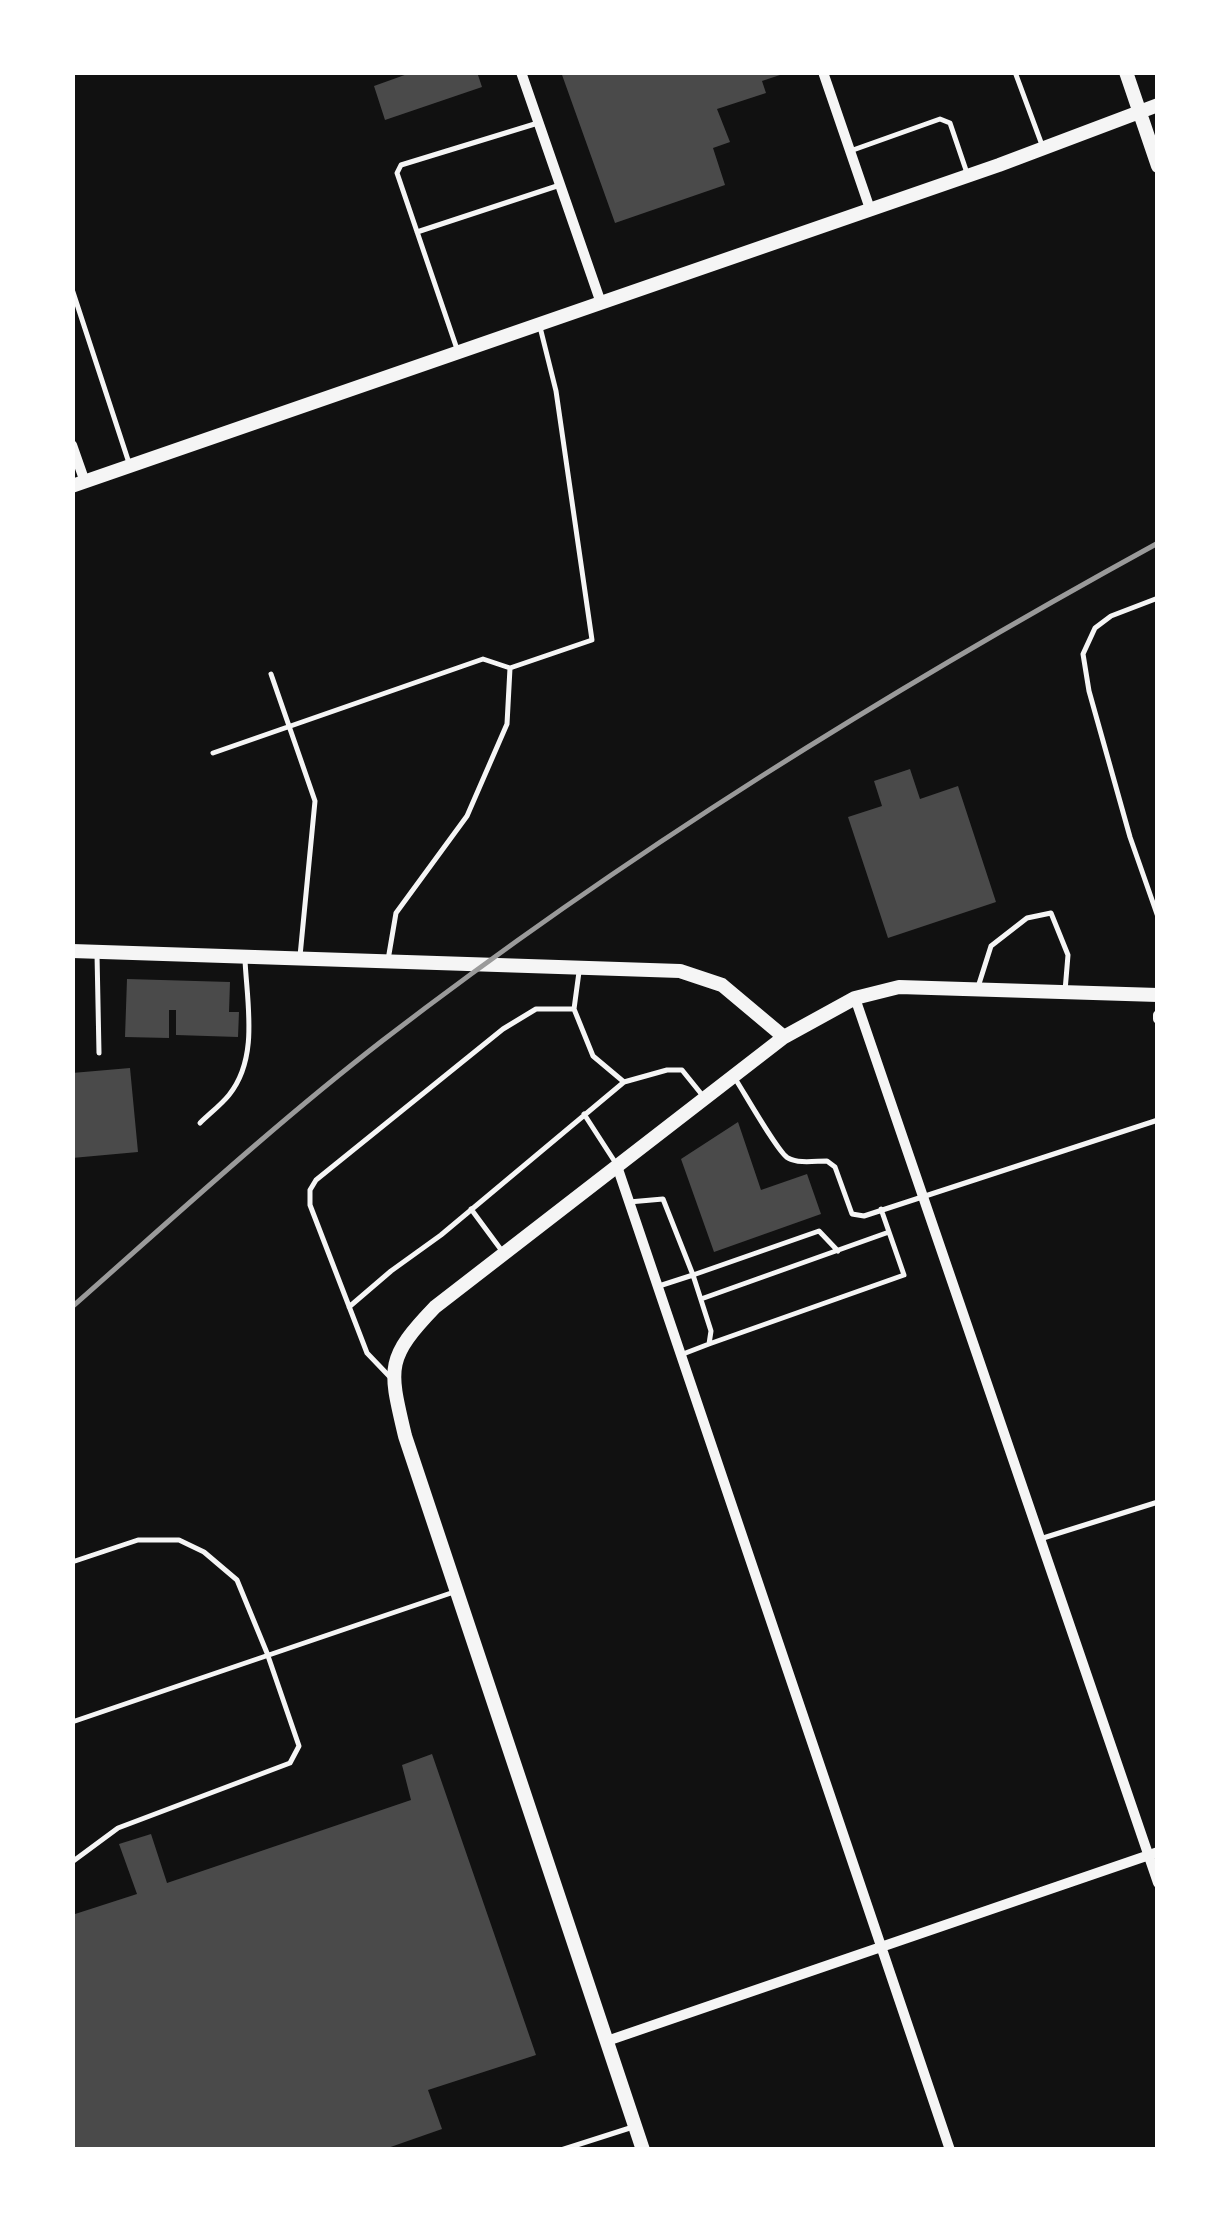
<!DOCTYPE html>
<style>
body{margin:0}
#map{position:relative;width:1230px;height:2222px;overflow:hidden;background:#111;font-family:"Roboto Condensed",sans-serif}
canvas{display:block}
.frame{position:absolute;inset:0;border:75px solid #fff;pointer-events:none}
</style>
<div id="map">
<canvas width="1230" height="2222"></canvas>
<div class="frame"></div>
</div>
<script>
const ctx = document.querySelector('canvas').getContext('2d');
ctx.lineJoin = 'round';
function fillPath(path, color) { ctx.fillStyle = color; ctx.fill(path, 'evenodd'); }
function stroke(path, color, width, dash) { ctx.strokeStyle = color; ctx.lineWidth = width; ctx.lineCap = dash ? 'butt' : 'round'; ctx.setLineDash(dash || []); ctx.stroke(path); }
const building = new Path2D(`
 M413 72H477L482 87 385 120 374 86Z
 M561 72H786V73L762 81 766 93 717 109 730 142 713 148 725 185 615 223Z
 M910 769 920 799 958 786 996 902 888 938 848 817 882 806 874 781Z
 M127 979 230 982 229 1012H239L238 1037 176 1035V1010H169V1038L125 1037Z
 M130 1068 138 1152 72 1158V1073Z
 M738 1122 761 1190 807 1174 821 1214 714 1252 681 1159Z
 M432 1754 536 2055 428 2090 442 2129 382 2150H72V1915L137 1894 119 1844 151 1834 167 1883 411 1800 402 1765Z`);
const service = new Path2D(`
 M1015 72 1042 145
 M853 150 940 119 950 123 968 176
 M417 232 560 185
 M72 289 129 463
 M457 349 397 173 401 165 538 123
 M1158 598 1111 616 1095 628 1083 654 1089 691 1130 837 1158 917
 M271 674 315 801 300 956
 M213 753 483 659 510 668 592 640 556 391 540 327
 M97 954 99 1053
 M388 960 396 913 467 816 507 724 510 668
 M978 987 991 946 1027 918 1051 913 1068 955 1065 991
 M574 1009 579 972
 M736 1080C745 1094 779 1154 788 1158 799 1164 815 1161 827 1161L835 1167 852 1214 864 1216 1158 1120
 M584 1114 615 1162
 M200 1123C209 1114 221 1105 229 1095 259 1058 247 1003 245 960
 M629 1202 663 1199 693 1275 659 1286
 M471 1209 502 1251
 M701 1299 889 1232
 M349 1307 391 1271 441 1235 624 1082
 M709 1344 904 1275 881 1209
 M683 1354 709 1344 711 1331 693 1275 819 1231 838 1251
 M389 1376 367 1353 310 1205V1190L316 1180 503 1029 536 1009H574L593 1056 624 1082 667 1070H682L703 1096
 M1040 1539 1158 1502
 M72 1562 138 1540H179L204 1552 237 1580 267 1653 299 1746 290 1763 118 1828 72 1862
 M72 1722 454 1592
 M561 2150 633 2127`);
const minor = new Path2D(`
 M521 72 601 303
 M823 72 870 209
 M72 445 85 482
 M855 998 1158 1883
 M1158 1015V1019
 M617 1166 950 2150
 M607 2041 1158 1852`);
const tertiary = new Path2D(`
 M1126 72 1158 166
 M72 486 999 165 1158 105
 M72 951 680 971 722 985 784 1037
 M643 2150 405 1436C389 1368 385 1359 435 1307L784 1037 855 998 899 987 1158 995`);
const rail = new Path2D(`
 M72 1307C174 1217 275 1124 382 1041 626 853 888 691 1158 543`);
fillPath(building, '#4a4a4a');
stroke(service, '#f5f5f5', 5);
stroke(minor, '#f5f5f5', 10);
stroke(tertiary, '#f5f5f5', 14);
stroke(rail, '#9a9a9a', 5);
</script>
